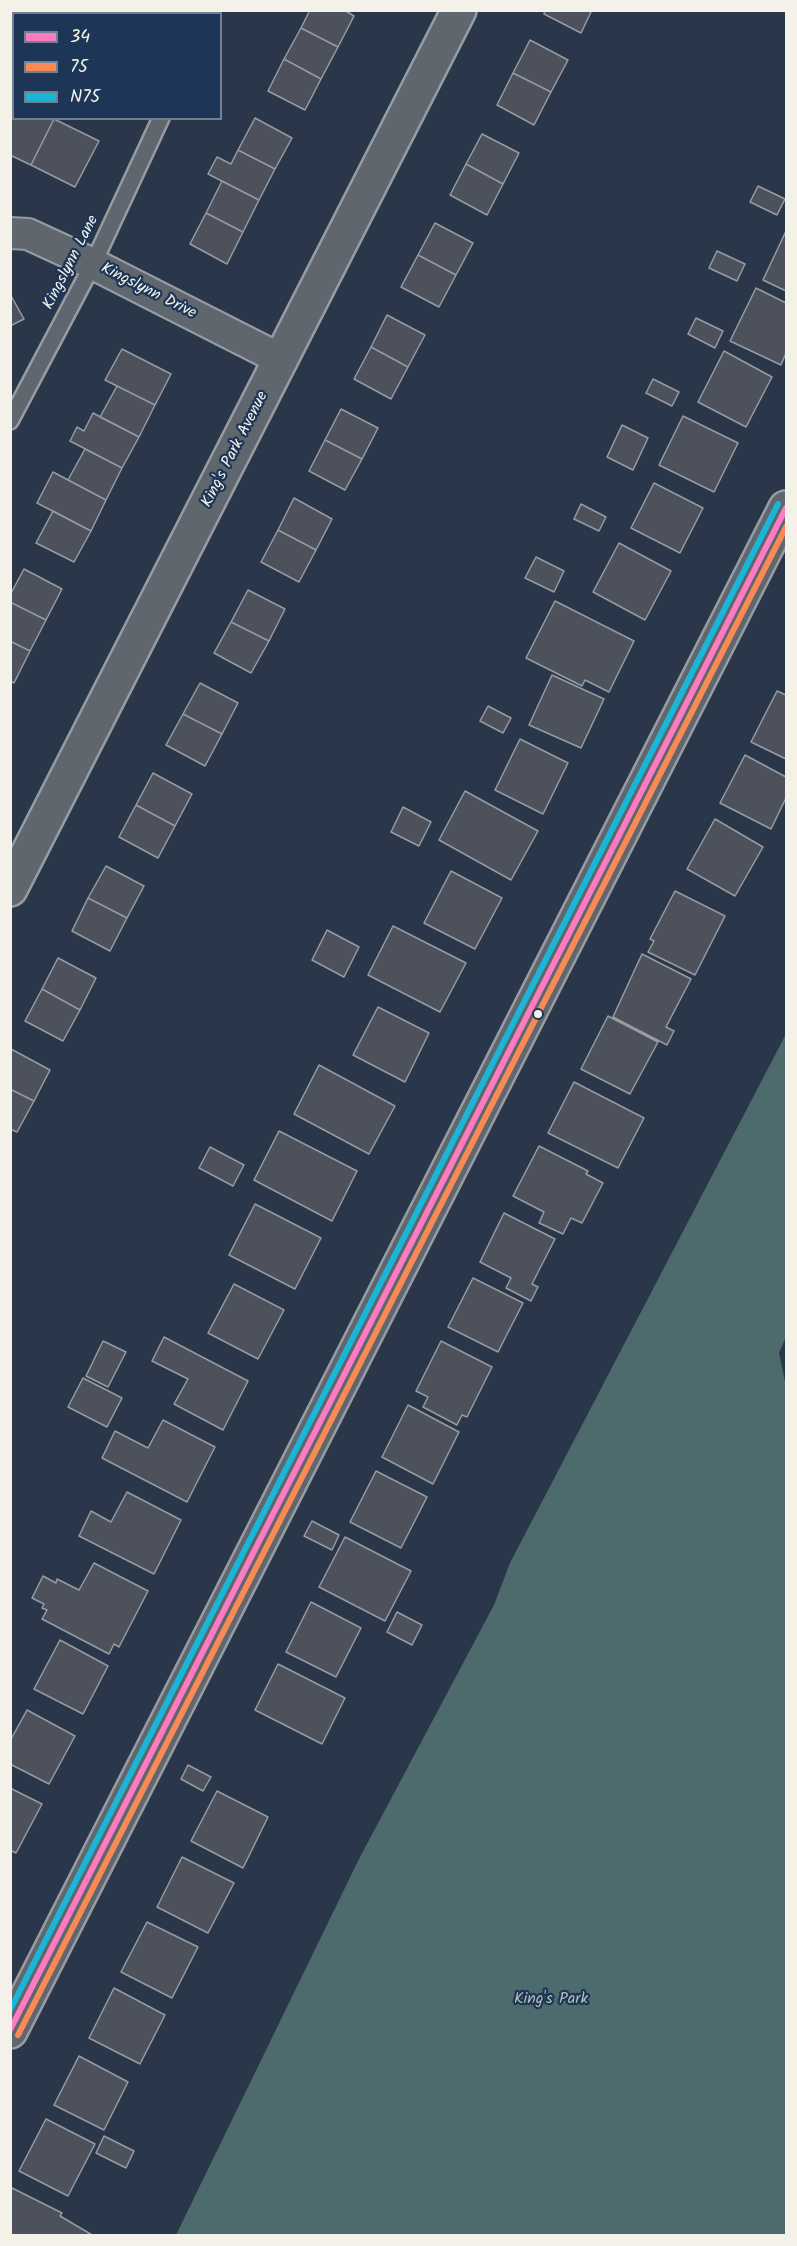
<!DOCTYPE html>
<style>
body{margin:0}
#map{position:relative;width:797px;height:2246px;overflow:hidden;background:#2a374a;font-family:Kalam,sans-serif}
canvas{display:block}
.frame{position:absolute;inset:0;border:12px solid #f4f1e8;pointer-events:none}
.legend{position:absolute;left:12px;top:12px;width:210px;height:108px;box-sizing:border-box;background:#1d3557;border:2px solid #738091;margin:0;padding:8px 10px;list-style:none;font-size:18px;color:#f4f1e8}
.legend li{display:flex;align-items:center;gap:12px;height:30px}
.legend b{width:30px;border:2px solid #738091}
</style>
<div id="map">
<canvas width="797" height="2246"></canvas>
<div class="frame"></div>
<ul class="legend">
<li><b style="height:8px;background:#fe7ac1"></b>34</li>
<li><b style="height:8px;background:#f98a56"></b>75</li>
<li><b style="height:8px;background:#1ab6d8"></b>N75</li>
</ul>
</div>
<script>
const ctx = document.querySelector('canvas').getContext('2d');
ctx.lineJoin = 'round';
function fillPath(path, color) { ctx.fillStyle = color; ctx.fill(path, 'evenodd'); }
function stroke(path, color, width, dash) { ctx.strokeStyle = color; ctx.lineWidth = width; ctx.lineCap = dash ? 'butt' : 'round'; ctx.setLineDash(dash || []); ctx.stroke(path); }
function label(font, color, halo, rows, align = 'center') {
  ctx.font = font + ' Kalam,sans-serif'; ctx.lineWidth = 4.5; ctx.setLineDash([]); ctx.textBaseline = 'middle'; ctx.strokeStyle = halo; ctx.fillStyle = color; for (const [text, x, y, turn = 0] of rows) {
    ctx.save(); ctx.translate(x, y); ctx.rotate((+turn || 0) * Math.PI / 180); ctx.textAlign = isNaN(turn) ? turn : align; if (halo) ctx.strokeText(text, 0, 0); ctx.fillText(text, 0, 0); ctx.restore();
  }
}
const green = new Path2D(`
 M786 1034V1337L779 1353 786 1386V2235H176L359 1859 494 1605 510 1563Z`);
const building = new Path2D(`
 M310 10H344L354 16 338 47 301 28Z
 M545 10H592L581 33 544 14Z
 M301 28 338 47 321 79 284 59Z
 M530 40 568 60 551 92 513 73Z
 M284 59 321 79 305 110 268 91Z
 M513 73 551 92 534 125 497 105Z
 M10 97 14 99V118L54 119 31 165 10 155Z
 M255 118 292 138 275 169 238 150Z
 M54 119 99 141 75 187 31 165Z
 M482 134 519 153 503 184 466 164Z
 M238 150 275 169 259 200 208 174 217 157 231 164Z
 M466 164 503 184 487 215 450 195Z
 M222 181 259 200 243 232 206 213Z
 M758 186 785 199 777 215 750 202Z
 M206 213 243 232 227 264 190 244Z
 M435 223 473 243 456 275 418 255Z
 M786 231V291L763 280Z
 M717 251 745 264 737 281 709 268Z
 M418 255 456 275 439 307 401 287Z
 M756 288 786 303V353L781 365 730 341Z
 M10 294 24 319 10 326Z
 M387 315 425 335 408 367 371 347Z
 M696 318 723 331 715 348 688 334Z
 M371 347 408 367 391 399 354 379Z
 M122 349 171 374 155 405 105 380Z
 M724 351 772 377 746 427 698 402Z
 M653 379 679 392 672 406 646 393Z
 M117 386 155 405 139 437 100 417Z
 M341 409 378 428 362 459 325 440Z
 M93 413 139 437 122 468 70 441 77 427 84 431Z
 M683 416 738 443 714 492 659 465Z
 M622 425 648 438 633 470 607 457Z
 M325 440 362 459 345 490 309 471Z
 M85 449 122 468 106 500 68 480Z
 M53 472 106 500 91 531 37 503Z
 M654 483 703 508 680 553 631 528Z
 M294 498 332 519 316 550 278 530Z
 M581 504 606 517 599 531 574 519Z
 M53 511 91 531 74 562 36 543Z
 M278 530 316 550 299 582 261 562Z
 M619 543 671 571 645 620 593 592Z
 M536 557 564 571 554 592 525 578Z
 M24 569 62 589 46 620 10 602V595Z
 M248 590 285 609 269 641 231 622Z
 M555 601 634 641 609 692 585 680 582 686 526 658Z
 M10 602 46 620 30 651 10 641Z
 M231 622 269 641 251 673 214 653Z
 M10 641 30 651 14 683 10 681Z
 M552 675 604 699 581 748 529 725Z
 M200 683 238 703 222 734 183 714Z
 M777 691 786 695V759L751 742Z
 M488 706 511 718 503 733 480 721Z
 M183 714 222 734 205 766 166 745Z
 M520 739 568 763 543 814 495 790Z
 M745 755 786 777V798L771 829 720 803Z
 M153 773 192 794 175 826 136 805Z
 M465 791 538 831 511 880 439 840Z
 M136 805 175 826 158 858 119 837Z
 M403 807 431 822 419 846 391 832Z
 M715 819 763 847 735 896 687 869Z
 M106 866 144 886 127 918 88 898Z
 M451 871 502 898 475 949 424 923Z
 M675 891 725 916 695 975 648 952 654 941 650 939Z
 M88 898 127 918 110 951 72 931Z
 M393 926 466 963 440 1012 368 975Z
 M327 930 359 947 344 977 312 960Z
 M642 954 691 979 666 1027 674 1031 667 1045 613 1017Z
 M58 958 96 978 80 1010 42 989Z
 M42 989 80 1010 63 1041 25 1021Z
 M378 1007 429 1033 405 1082 353 1055Z
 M608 1016 658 1042 630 1094 581 1069Z
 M11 1049 50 1070 34 1101 10 1089Z
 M319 1065 395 1106 369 1154 294 1114Z
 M574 1082 644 1118 618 1168 548 1133Z
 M10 1089 34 1101 17 1132 10 1129Z
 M279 1131 357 1171 332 1221 254 1180Z
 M539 1146 588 1171 586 1174 603 1183 582 1223 571 1218 563 1234 539 1223 544 1212 513 1196Z
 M210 1147 244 1165 233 1186 199 1168Z
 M255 1204 321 1238 295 1289 229 1255Z
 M504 1213 555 1239 532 1284 538 1287 531 1301 506 1288 511 1278 480 1262Z
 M473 1278 523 1303 498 1352 448 1327Z
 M234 1284 284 1310 258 1359 208 1333Z
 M164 1337 248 1381 223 1430 174 1404 188 1379 152 1361Z
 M103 1341 126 1352 108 1387 86 1376Z
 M441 1341 492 1367 467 1417 462 1415 457 1425 423 1407 428 1397 416 1391Z
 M83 1378 122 1398 107 1427 68 1407Z
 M408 1405 459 1432 433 1484 382 1457Z
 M163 1420 215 1447 187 1502 102 1458 115 1431 148 1448Z
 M376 1471 427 1497 401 1548 350 1522Z
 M127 1492 181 1520 154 1574 79 1536 91 1511 111 1522Z
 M312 1521 339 1535 332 1550 304 1536Z
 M345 1537 411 1571 385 1621 319 1587Z
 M94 1563 148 1591 119 1647 114 1644 109 1654 42 1619 47 1610 42 1608 44 1604 32 1598 43 1576 56 1583 57 1579 79 1590Z
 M311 1602 361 1628 336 1677 286 1652Z
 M397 1612 422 1625 412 1645 387 1632Z
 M60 1640 108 1666 83 1714 34 1689Z
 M278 1664 345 1698 322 1744 255 1710Z
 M27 1710 75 1736 49 1784 10 1764V1741Z
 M188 1765 211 1777 203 1791 181 1779Z
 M10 1788 42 1804 16 1853 10 1850Z
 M217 1791 268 1817 243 1868 191 1841Z
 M182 1857 234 1883 208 1933 157 1907Z
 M147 1922 198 1947 172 1998 121 1972Z
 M114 1988 165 2015 140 2064 89 2038Z
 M79 2056 128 2082 104 2130 54 2105Z
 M46 2119 95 2144 68 2196 19 2171Z
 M104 2136 134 2151 126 2168 96 2153Z
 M10 2187 62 2213 60 2216 94 2236H10Z`);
const lane = new Path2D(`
 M211 14 212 10
 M10 421 93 264 161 118`);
const street = new Path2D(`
 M10 233 28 234 93 264 282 360`);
const secondary = new Path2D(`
 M10 889 459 10
 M10 2031 786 508`);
const bus1 = new Path2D(`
 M10 2030 786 508`);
const bus2 = new Path2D(`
 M18 2035 786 527`);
const bus3 = new Path2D(`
 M10 2010 778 504`);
const markers = [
 [538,1014,5,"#f4f1e8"]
];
const streetNames = [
 ["Kingslynn Lane",72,263,-63],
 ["Kingslynn Drive",148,292,27],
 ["King's Park Avenue",236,450,-63]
];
const parkNames = [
 ["King's Park",551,2000]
];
fillPath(green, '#4d6b6d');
fillPath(building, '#4c515c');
stroke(building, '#979ca3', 1.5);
stroke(lane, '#979ca3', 20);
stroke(street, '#979ca3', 34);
stroke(secondary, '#979ca3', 38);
stroke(lane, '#60666e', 15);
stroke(street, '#60666e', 30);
stroke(secondary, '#60666e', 33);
stroke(bus1, '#fe7ac1', 6);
stroke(bus2, '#f98a56', 6);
stroke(bus3, '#1ab6d8', 6);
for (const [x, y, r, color] of markers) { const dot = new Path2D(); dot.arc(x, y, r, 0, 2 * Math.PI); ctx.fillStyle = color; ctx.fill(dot); stroke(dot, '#1d3557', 2); }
label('16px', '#f4f1e8', '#1d3557', streetNames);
label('16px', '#b4bfb9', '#1d3557', parkNames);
</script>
